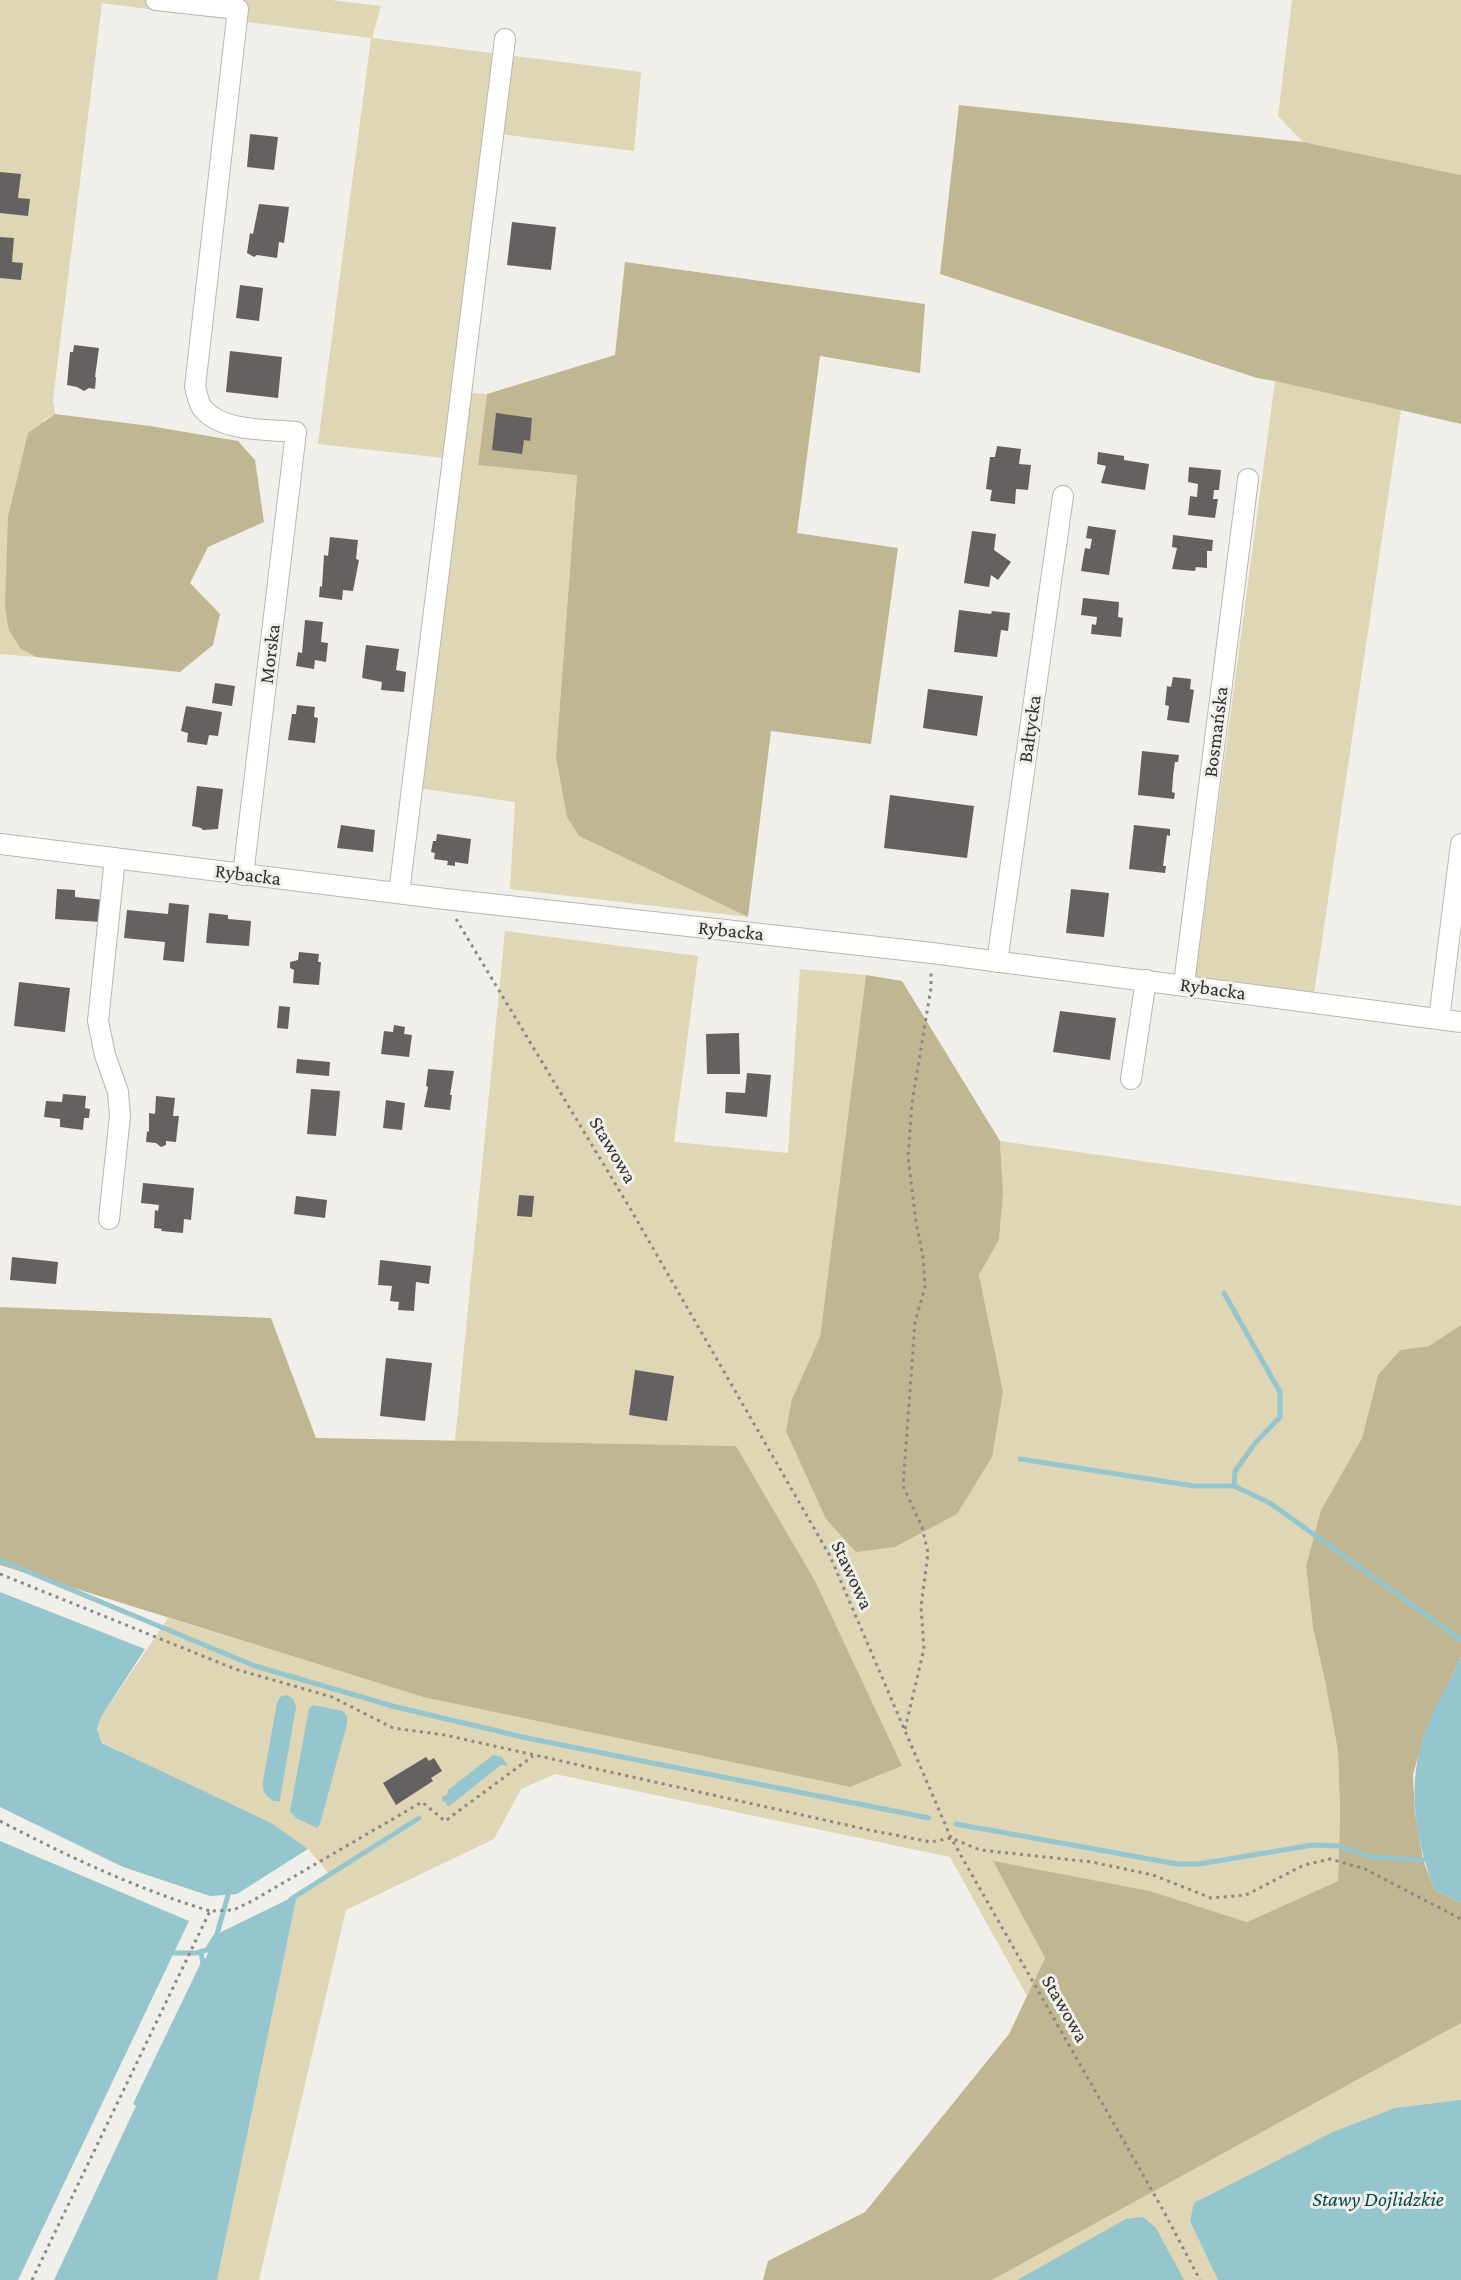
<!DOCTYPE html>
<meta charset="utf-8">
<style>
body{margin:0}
canvas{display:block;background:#f0efea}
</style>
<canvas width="1461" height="2280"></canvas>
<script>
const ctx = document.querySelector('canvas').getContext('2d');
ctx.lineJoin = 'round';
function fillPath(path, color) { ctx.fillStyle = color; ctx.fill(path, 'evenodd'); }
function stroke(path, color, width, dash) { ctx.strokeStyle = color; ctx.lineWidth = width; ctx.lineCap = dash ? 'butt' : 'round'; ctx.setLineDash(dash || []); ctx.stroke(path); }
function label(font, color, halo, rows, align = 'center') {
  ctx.font = font + ' "Crimson Pro",serif'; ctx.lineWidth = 6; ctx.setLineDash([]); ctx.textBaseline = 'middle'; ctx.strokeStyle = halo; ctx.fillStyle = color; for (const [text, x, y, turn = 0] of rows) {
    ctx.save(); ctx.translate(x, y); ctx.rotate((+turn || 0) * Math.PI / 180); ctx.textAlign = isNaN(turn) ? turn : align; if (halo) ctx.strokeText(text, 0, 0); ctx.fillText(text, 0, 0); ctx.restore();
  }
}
const green = new Path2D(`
 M0 0H331L381 6 372 38 641 72 634 151 484 132 454 392 487 394 478 465 577 474 556 757 579 836 748 917 510 889 515 802 404 786 444 458 318 444 371 38 102 3 53 400 55 414 44 420 5 609C10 634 13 644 36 657L0 654Z
 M1292 0H1461V175L1303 142 1278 116Z
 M1275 381 1401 410 1314 994 1195 980Z
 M505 931 698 956 674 1142 788 1153 800 969 866 975 820 1337 792 1399 1003 1391 979 1275 999 1240 1003 1194 1000 1141 1461 1206V1325L1429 1346 1400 1350 1378 1375 1362 1438 1321 1510 1306 1566 1313 1628 1325 1681 1338 1751 1340 1812 1338 1881 1247 1922 1150 1891 994 1862 1045 1958 1027 1996 950 1857 555 1774 521 1789 494 1839 346 1910 259 2280H217L297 1895 329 1874 308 1849 102 1742 97 1731 101 1717 168 1618 423 1697 850 1787 902 1766 736 1446 455 1441Z
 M1461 2023V2280H992Z`);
const forest = new Path2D(`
 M959 105 1303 142 1461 175V424L1275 381 1257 378 940 274Z
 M625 262 925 304 920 373 820 356 797 533 898 548 871 744 771 731 748 917 579 836 567 817 556 757 577 475 478 465 487 394 615 355Z
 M55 414 150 426 238 441 255 460 264 522 208 547 190 583 220 614 213 645 180 672 36 657 20 648 9 630 5 609 8 517 28 433Z
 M866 975 902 981 1000 1141 1003 1194 999 1240 979 1275 1003 1391 992 1457 957 1514 895 1547 856 1552 826 1519 786 1431 792 1399 820 1337Z
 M0 1307 271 1318 316 1438 736 1446 815 1581 902 1766 850 1787 423 1697 0 1565Z
 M1461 1325V1657L1425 1732 1413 1775 1415 1813 1423 1860 1435 1890 1461 1903V2023L992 2280H763L768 2261 865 2212 1009 2034 1045 1958 993 1861 1150 1891 1247 1922 1338 1881 1340 1812 1338 1751 1325 1681 1313 1628 1306 1566 1321 1510 1362 1438 1378 1375 1400 1350 1429 1346Z`);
const water = new Path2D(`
 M0 1592 145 1649 101 1717 97 1730 102 1743 271 1823 308 1849 237 1894 210 1896 123 1867 0 1807Z
 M1461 1657V1903L1435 1890C1415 1840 1406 1785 1425 1732 1434 1706 1450 1682 1461 1657Z
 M285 1695C292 1697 295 1699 296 1707L281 1793 280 1801H274C265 1796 262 1791 263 1781L277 1703 280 1697Z
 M313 1705 343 1711 347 1716V1724L320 1824 317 1828 296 1818 290 1811 309 1709Z
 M493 1755 502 1757 508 1766 501 1765 448 1807 445 1801 442 1802V1796L447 1795 448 1790Z
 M0 1841 189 1921 18 2280H0Z
 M297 1895 217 2280H54L217 1934Z
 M1461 2100V2280H1218L1190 2221 1194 2203 1333 2132 1395 2108Z
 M1143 2217 1156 2228 1184 2280H1017L1126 2219Z`);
const stream = new Path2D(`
 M1224 1293 1280 1392V1417L1256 1442 1235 1471 1234 1486
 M1020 1459 1194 1486H1234L1270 1503 1461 1640
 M0 1560 255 1666 396 1707 527 1738 929 1818
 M956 1824 1177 1864H1199L1313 1845 1339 1846 1371 1857 1423 1860
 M291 1899 419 1818
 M169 1953H196L207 1950 217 1934 230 1888
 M136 2103 203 1964 201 1952`);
const building = new Path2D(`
 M250 134 278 137 274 170 247 167Z
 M0 172 21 174 18 198 30 199 28 216 0 213Z
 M259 204 289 207 284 243 279 242 277 258 257 255 254 257 247 253 250 233 253 234Z
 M512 222 556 227 551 270 507 265Z
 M0 237 14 238 12 262 23 263 21 280 0 278Z
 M240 285 263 288 259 321 236 318Z
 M74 345 99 348 95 377H96L95 389 89 388 84 391 77 387 67 385 70 352H73Z
 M230 351 282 357 278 398 226 392Z
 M496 413 532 418 530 441 524 440 522 454 492 450Z
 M997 446 1021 449 1019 464 1031 465 1028 490 1016 489 1015 504 990 501 992 490 986 489 990 457H995Z
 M1098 452 1124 456V460L1149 464 1145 490 1101 483 1106 466 1097 464Z
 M1189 467 1221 470 1219 490H1214L1213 499H1218L1215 518 1188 515 1190 496 1197 497 1198 484 1188 482Z
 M1088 526 1116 530 1109 575 1081 571 1085 548 1090 549 1092 539 1086 538Z
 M972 531 996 534 994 550 1011 562 998 580 991 575 989 587 964 583Z
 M1173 535 1213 540 1212 551H1207V568L1196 567 1195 571 1172 569 1177 548 1172 547Z
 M330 537 358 540 356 559 359 560 353 591 343 590 342 600 319 597 320 586 322 587 324 555 328 556Z
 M1083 598 1119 602 1118 617 1123 618 1121 637 1091 634 1092 624 1096 625 1097 617 1081 615Z
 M959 610 991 614 992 611 1010 613 1008 631 1001 630 997 657 954 652Z
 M305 620 323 622 321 642 328 643 326 662 315 660 314 669 296 666 298 652 302 653Z
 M366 645 399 649 396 670 406 672 404 692 381 690 382 682 362 678Z
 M1173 677 1191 679 1190 689 1194 690 1189 723 1167 720 1169 706 1165 705 1167 686 1171 687Z
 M215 683 235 686 232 706 212 703Z
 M928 689 983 696 977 736 923 728Z
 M297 705 315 707 314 717 318 718 315 743 288 740 292 714H296Z
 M186 706 222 712 218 736 209 735 207 745 187 742 188 733 181 731Z
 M1142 751 1179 755 1178 762H1175L1173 776 1172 792 1175 793 1174 799 1138 795Z
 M197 786 223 789 218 829 203 830 201 828 192 826Z
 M890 795 974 806 967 858 884 848Z
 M341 825 375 830 373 852 337 848Z
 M1134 825 1170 829V836L1167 835 1163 866H1166L1165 873 1129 869Z
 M437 834 471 839 468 864 455 862V866L447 865 448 861 434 859 435 853 431 852 433 841H436Z
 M57 889 75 890V897L104 900 101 922 55 919Z
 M1071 889 1109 893 1104 937 1066 933Z
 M169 903 189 905 184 962 163 960 165 942 124 938 127 910 168 914Z
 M209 913 228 915V919L251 921 249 946 206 943Z
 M299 952 319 954 318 962H321L319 985 293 983 294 970 290 968V962L298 960Z
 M19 982 70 988 65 1032 14 1026Z
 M279 1006 290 1007 288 1029 277 1028Z
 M1060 1011 1116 1018 1110 1060 1053 1052Z
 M394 1025 405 1027 404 1034 412 1035 409 1057 381 1054 384 1031 393 1032Z
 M739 1033 740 1074H707L706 1034Z
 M297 1059 330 1062 329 1076 296 1073Z
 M428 1069 454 1071 450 1095H452L450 1110 424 1107 428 1087 426 1086Z
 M747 1073 771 1075 767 1117 725 1113 726 1092 745 1093Z
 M311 1089 340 1091 336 1136 307 1134Z
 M63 1094 86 1096 85 1108 90 1109 89 1118H84L83 1130 60 1127V1119L44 1117 46 1101 62 1102Z
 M156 1096 175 1098 173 1116H179L176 1142 166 1141V1145L161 1147 156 1143 146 1142 147 1131 149 1132V1113L155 1114Z
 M386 1100 405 1103 402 1130 383 1128Z
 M143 1183 194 1188 191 1220 184 1219 183 1233 161 1231 162 1229 154 1228 155 1210 158 1211 159 1205 141 1203Z
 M519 1195 534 1196 532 1217 517 1216Z
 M296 1196 327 1200 325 1218 294 1214Z
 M12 1257 58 1262 56 1284 10 1280Z
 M380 1260 431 1266 429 1284 416 1282 414 1311 398 1310 399 1302 390 1301 392 1286 378 1285Z
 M386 1358 432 1363 425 1421 380 1416Z
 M635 1370 674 1376 667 1421 629 1415Z
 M426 1757 429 1761 434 1758 442 1771 431 1778 433 1781 396 1805 383 1783Z`);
const path = new Path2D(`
 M456 919 631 1210 830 1556 951 1838 1163 2210 1200 2280
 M0 1574 235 1669 332 1697 393 1728 445 1735 869 1830 931 1842 951 1838 980 1850 1092 1862 1153 1875 1211 1898 1246 1895 1304 1865 1330 1859 1365 1869 1461 1919
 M905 1729 924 1649 921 1607 928 1553 922 1527 903 1486 915 1322 925 1287 923 1256 916 1222 908 1157 912 1103 931 988V971
 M0 1821C67 1856 137 1889 210 1911
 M32 2280 210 1911 233 1910 252 1901 422 1802 445 1821 533 1756`);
const minor = new Path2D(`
 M156 0 238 9 195 387C197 393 198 403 203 409 223 432 267 429 296 432L243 875
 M0 844 445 899 932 953 1461 1022
 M399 893 505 39
 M997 962 1063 496
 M1184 984 1248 479
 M1439 1019 1461 844
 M1131 1079 1146 980
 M109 1219 120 1116 118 1092 105 1055 98 1021 115 858`);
const streetNames = [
 ["Morska",270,654,-83],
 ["Bałtycka",1030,729,-82],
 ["Bosmańska",1216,732,-83],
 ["Rybacka",248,875,7],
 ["Rybacka",731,931,6],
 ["Rybacka",1213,989,8],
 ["Stawowa",613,1150,59],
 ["Stawowa",852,1575,65],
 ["Stawowa",1065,2009,60]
];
const waterNames = [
 ["Stawy Dojlidzkie",1378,2200]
];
fillPath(green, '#ded6b5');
fillPath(forest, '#c0b792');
fillPath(water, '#96c6cd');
stroke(stream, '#96c6cd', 5);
fillPath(building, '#666161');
stroke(minor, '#b7b6b2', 22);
stroke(path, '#8a8986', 3, [3, 4.5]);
stroke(minor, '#fff', 20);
label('20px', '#302f2e', '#f0efea', streetNames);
label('italic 21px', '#004a52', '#f0efea', waterNames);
</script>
